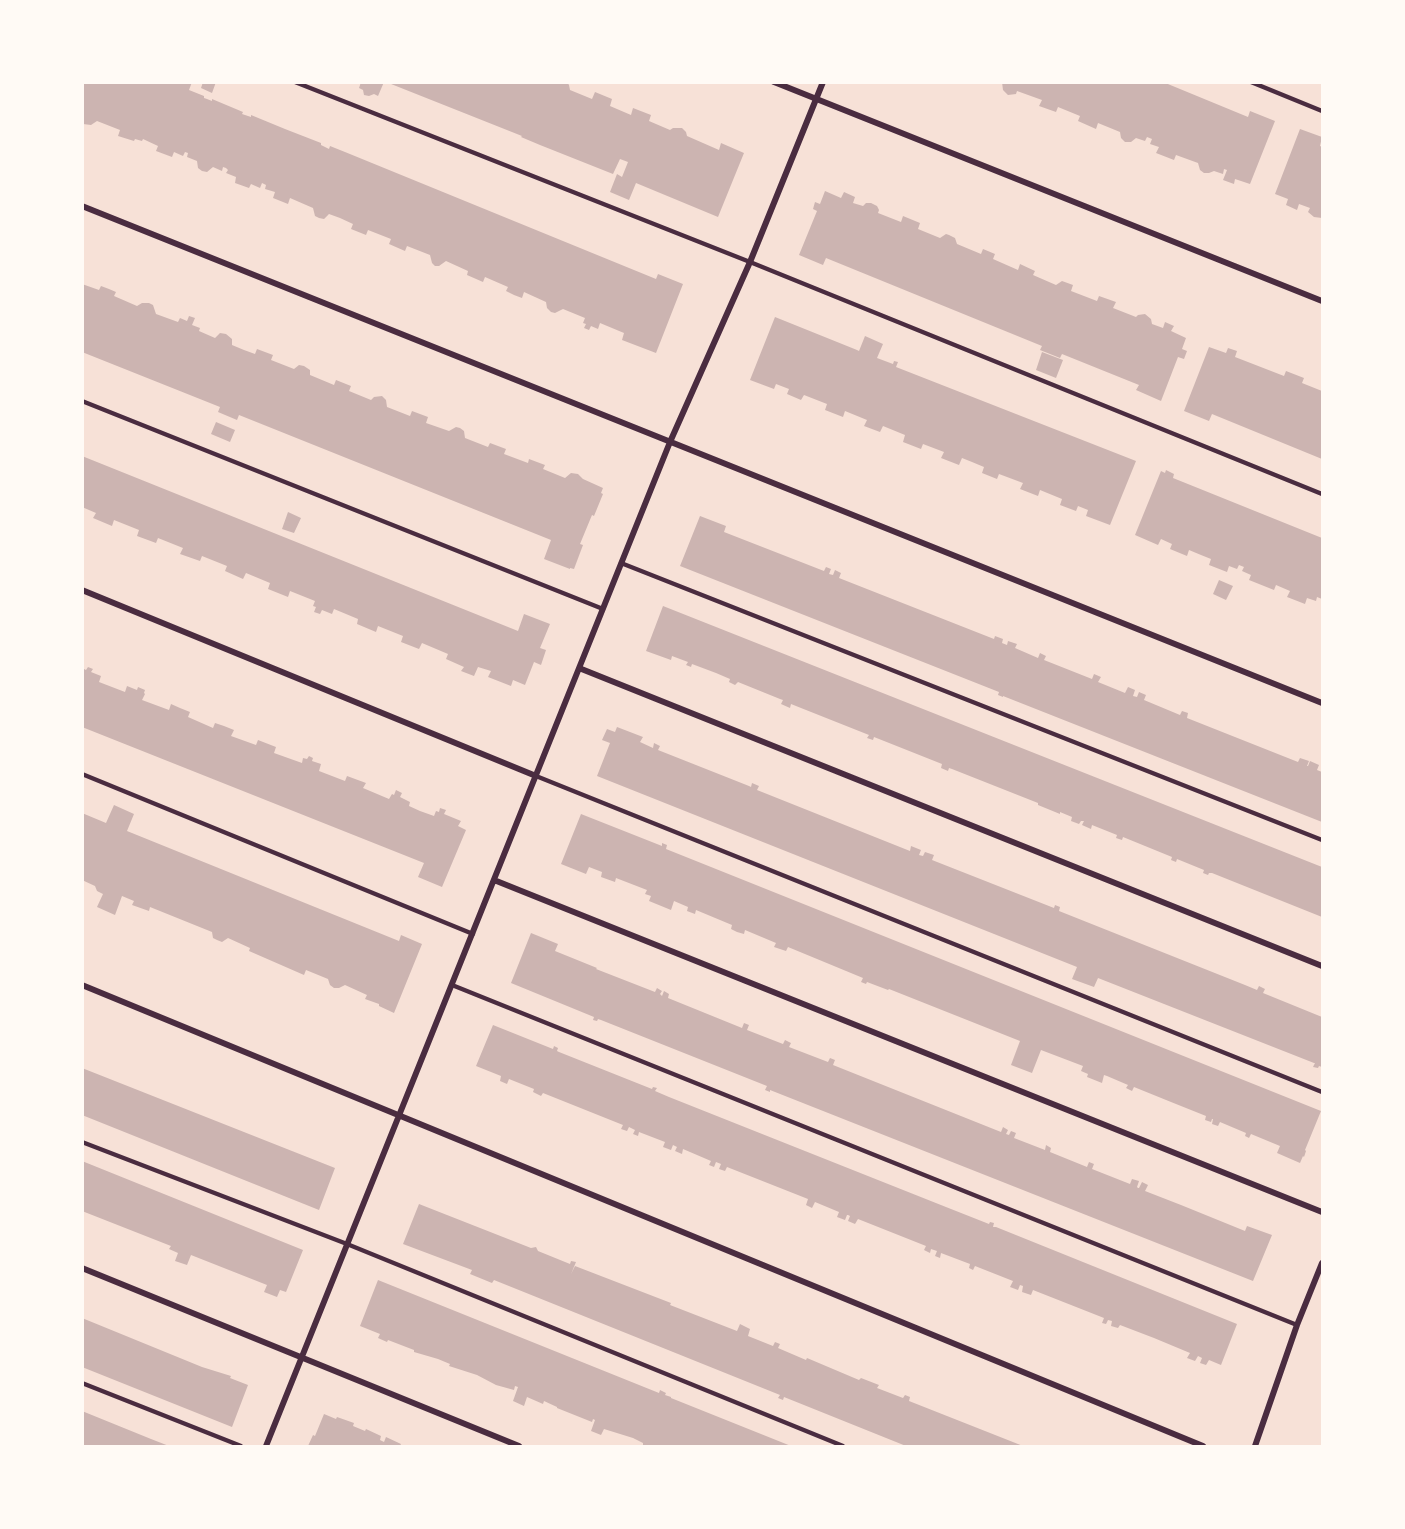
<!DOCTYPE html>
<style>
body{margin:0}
#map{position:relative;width:1405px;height:1529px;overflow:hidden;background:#f7e1d7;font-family:Signika,sans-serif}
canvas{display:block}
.frame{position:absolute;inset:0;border:84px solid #fffaf5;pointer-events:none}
</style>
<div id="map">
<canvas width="1405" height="1529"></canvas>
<div class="frame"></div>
</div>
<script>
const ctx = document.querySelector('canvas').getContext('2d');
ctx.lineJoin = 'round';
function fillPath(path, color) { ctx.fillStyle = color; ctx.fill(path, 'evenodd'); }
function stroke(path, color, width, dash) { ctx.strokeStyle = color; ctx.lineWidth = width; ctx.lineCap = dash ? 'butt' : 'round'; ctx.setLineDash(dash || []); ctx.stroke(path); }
const building = new Path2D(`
 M82 82H192L189 90 204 96V98L207 99 212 101V99L243 112 242 114 251 117V115L285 129 321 143V145L329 149 330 146 345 152 656 279 658 274 683 284 656 353 622 340 624 333 600 323 598 329 591 326 589 330 584 328 586 324 583 323 585 318 563 309 555 313 551 312 547 308 546 302 524 292 522 298 514 295 506 291 508 287 485 277 483 282 467 275 468 271 446 261 439 266H435L432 263 430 255 407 246 405 251 389 244 391 239 368 230 366 235 351 229 353 224 340 218 329 214 324 219 319 218 315 216 313 208 290 198 288 204 273 198 275 192 265 189 266 185 262 183 260 188 251 184 249 188 235 183 236 177 226 173 228 170 226 168 223 167 222 171 213 167 207 172 202 171 198 168 197 161 187 157 188 153 185 152 183 156 174 152 172 157 156 151 158 146 143 139 142 141 135 139 134 141 118 136 120 130 97 121 91 125 83 124Z
 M203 82H216L212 93 201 88Z
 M361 82H384L378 96 374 94 369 96 364 95 363 90 359 88Z
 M386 82H550L553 84 555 82H567L569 85 570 90 592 99 595 92 612 99 610 106 631 115 633 108 651 115 649 121 670 130 673 128H682L686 132 687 136 719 150 721 143 744 153 718 217 636 183 629 200 610 192 617 174 622 177 628 162 620 159 613 174 540 145 521 137 522 136Z
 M1002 82H1163L1248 117 1250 111 1275 121 1250 184 1235 179 1234 184 1223 180 1227 170 1224 169 1223 174 1214 171 1209 173H1204L1200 170 1198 163 1176 155 1174 160 1156 153 1159 147 1150 144 1152 139 1147 137 1145 141 1136 138 1131 142H1125L1121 138 1120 132 1098 123 1096 129 1078 121 1080 116 1058 107 1056 112 1039 106 1042 100 1017 91 1016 94 1008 95 1003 90Z
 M1300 129 1322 137 1320 146 1322 147V218L1314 217 1308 212 1310 208 1299 204 1297 210 1286 205 1288 199 1275 194Z
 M825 191 841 198 844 192 855 197 853 203 863 206 866 203H871L877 206 879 210 878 213 901 222 903 216 920 223 918 229 940 238 946 234 949 235 955 238 957 244 981 254 983 249 995 254 993 259 1018 270 1020 264 1035 271 1033 275 1056 285 1062 281 1073 285 1071 291 1097 301 1099 296 1116 302 1113 308 1136 317 1138 315 1145 314 1151 319 1152 324 1163 328 1165 322 1174 326 1171 331 1186 338 1182 349 1187 351 1184 359 1178 357 1161 401 1136 390 1139 385 1062 354 1060 358 1040 350 1042 346 826 258 823 265 799 255 817 211 813 209 815 202 820 204Z
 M82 284 99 290 101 286 109 289 116 292 114 296 137 306 142 303H149L153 305 156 314 178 322 180 318 187 321 189 316 195 318 192 325 200 328 199 331 215 338 220 333 226 334 232 339V345L244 350 255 354 257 349 273 355 271 360 294 369 299 365 304 366 310 370V375L334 385 336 380 351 386 349 391 371 400 374 397 382 396 386 400 387 407 410 416 412 411 428 417 426 423 449 431 456 427 460 428 464 431 465 438 488 447 490 443 506 449 504 454 528 463 529 459 545 465 543 469 565 478 571 473 578 474 583 479 603 488 601 493 603 494 594 516 592 515 580 544 583 545 574 569 570 568V569L544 559 551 540 239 415 237 420 218 412 220 407 82 352Z
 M775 317 857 350 859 351 865 336 883 344 877 358 893 364 894 361 898 362 896 367 1136 461 1110 525 1086 516 1088 510 1078 506 1076 511 1060 505 1062 499 1040 490 1038 496 1020 489 1023 483 999 474 997 479 982 473 984 467 972 462 962 458 959 465 941 458 944 452 923 444 921 449 903 442 905 435 883 426 880 432 864 426 867 420 845 411 843 417 825 410 827 404 804 395 801 400 787 394 789 389 776 384 774 389 750 380Z
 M1209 347 1226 353 1228 348 1237 351 1235 357 1284 376 1286 371 1304 378 1302 383 1322 391V459L1212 414 1209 421 1184 411Z
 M1042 352 1063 360 1056 378 1036 370Z
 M216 422 235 430 230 442 211 434Z
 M82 456 518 631 524 614 550 624 540 648 546 650 541 665 534 662 525 685 513 680 511 686 488 677 491 671 478 667 474 676 461 671 464 667 446 659 448 654 422 643 419 649 401 642 403 636 378 626 376 632 357 624 358 619 334 609 332 614 322 610 320 614 314 612 316 607 313 606 315 601 290 591 288 597 268 589 270 583 246 573 243 579 225 571 227 566 202 556 200 561 180 554 183 548 158 538 156 543 137 536 139 530 114 520 112 526 93 518 96 513 82 507Z
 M1166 470 1174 474 1173 478 1322 538V599L1317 597 1316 601 1307 598 1305 604 1287 597 1290 591 1276 585 1274 590 1249 580 1251 575 1242 571 1244 567 1239 565 1237 569 1229 566 1227 572 1209 565 1211 559 1201 555 1189 550 1187 556 1170 549 1172 544 1161 539 1158 545 1135 535 1161 471 1165 473Z
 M288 512 301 518 294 533 282 529Z
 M700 516 726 526 724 532 824 571 826 567 831 569 829 574 833 575 835 570 841 573 839 578 994 639 995 636 1003 639 1002 643 1007 645 1008 641 1017 644 1015 648 1038 658 1040 653 1046 656 1044 660 1092 679 1094 674 1101 677 1098 682 1125 693 1128 687 1135 690 1133 696 1137 697 1139 692 1146 695 1144 700 1180 715 1182 711 1188 713 1187 718 1298 762 1300 758 1309 761 1307 766H1308L1310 761 1319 765 1317 770 1322 772V822L1003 696V697L998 695 999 692 680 566Z
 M1219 580 1233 586 1226 600 1213 594Z
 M663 606 1322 867V917L1212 873H1209L1208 875 1203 873 1204 870 1177 859 1176 862 1171 860 1172 857 1123 837 1122 840 1116 838 1117 835 1092 825 1091 829 1082 825 1084 821H1081L1079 824 1071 821 1072 817 1060 812V814L1038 805V803L952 769 949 768 948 771 941 768 942 764 874 737 873 740 867 738 869 735 801 708 791 704 790 708 781 704 783 700 780 699 738 682 735 685 729 682 730 679 716 673 692 664 691 667 686 665 688 662 672 656 671 660 646 651Z
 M88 667 93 669 91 672 101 676 99 682 125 692 127 686 137 690 138 687 145 690 144 693 145 694 142 700 169 710 171 704 180 708 190 712 188 717 213 728 215 723 224 726 234 730 231 736 256 745 258 740 276 747 274 753 302 763 303 758 307 759 309 756 313 758 312 761 321 764 319 771 345 781 347 776 366 783 363 788 389 799 392 794 394 795 396 790 402 793 400 797 410 802 409 806 420 811 434 816 436 811 439 812 440 808 446 810 444 814 461 821 458 826 466 830 442 887 418 877 424 863 82 727V672L84 669 86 670Z
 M617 727 643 737 640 742 653 748 654 743 660 746 658 750 749 786 751 787 752 783 759 786 757 790 910 851 911 846 921 850 919 855 923 856 925 852 934 855 932 860 1054 908 1055 905 1060 907 1059 911 1245 985 1257 990 1259 986 1265 989 1263 993 1322 1017V1067L1319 1066 1318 1068 1313 1067 1315 1063H1314L1098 978 1094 987 1072 979 1077 967 597 776 610 743 602 740 607 729 615 732Z
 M114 805 134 814 127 831 399 941 401 935 422 944 394 1013 379 1006V1004L365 999 367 995 345 985 339 988H334L330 985 328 979 306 970 304 975 249 951 250 948 228 938 222 942 217 940 213 938 212 932 150 907 149 911 132 905 134 901 122 896 115 915 97 907 103 894 97 891 95 886 82 880V813L106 823Z
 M581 814 662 846V843L667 845 666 849 1321 1111 1305 1150 1306 1151 1304 1157 1303 1156 1300 1163 1277 1153 1280 1146 1251 1134 1249 1138 1245 1136 1246 1133 1220 1122 1218 1126 1212 1124 1213 1119H1212L1211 1122 1205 1120 1206 1116 1171 1102 1134 1087 1132 1091 1126 1088 1128 1085 1107 1076 1104 1075 1102 1083 1087 1077 1088 1074 1081 1071 1083 1066 1041 1050 1032 1073 1011 1065 1020 1041 889 989 888 990 867 982 866 984 861 982 863 978 788 947 786 951 774 947 776 943 745 930 744 934 737 932 731 929 732 925 696 910 695 914 687 911 688 907 674 901 671 910 649 901 651 896 645 894 647 890 616 878 615 882 601 877 602 872 589 867 586 874 561 864Z
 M531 933 558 944 555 951 597 968 596 969 655 992 657 988 662 991 660 994 662 996 664 991 669 994 668 998 742 1028 744 1023 749 1025 747 1030 783 1044 785 1040 791 1043 789 1047 828 1062 830 1058 835 1060 833 1065 1001 1132 1003 1127 1008 1130 1006 1134 1009 1135 1011 1131 1016 1133 1014 1138 1045 1150 1046 1145 1051 1148 1050 1152 1087 1167 1089 1162 1094 1164 1092 1169 1130 1184 1132 1179 1139 1181 1137 1187 1138 1188H1139L1142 1182 1148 1185 1145 1191 1181 1205 1245 1231 1247 1226 1272 1235 1253 1281 770 1090V1092L765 1090 767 1086 601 1020 598 1019 597 1021 593 1020 594 1017 511 983Z
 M493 1025 553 1049 554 1046 558 1048 557 1051 559 1052 652 1089 653 1087 657 1088 655 1091 669 1097 951 1209 989 1224 990 1222 994 1223 993 1227H996L1237 1324 1221 1365 1209 1360 1206 1365 1200 1363 1202 1358 1198 1356 1195 1361 1187 1358 1190 1353 1154 1338 1120 1325 1118 1328 1111 1326 1112 1321 1108 1320 1106 1324 1102 1323 1104 1318 1033 1290 1031 1295 1022 1292 1023 1286 1020 1285 1018 1290 1010 1287 1013 1281 975 1266 973 1270 969 1268 970 1264 941 1253 940 1258 935 1256 937 1251 931 1249 930 1253 924 1250 926 1246 858 1219 855 1224 848 1221 850 1216 848 1215H847L845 1220 837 1217 839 1212 815 1202 812 1208 806 1205 808 1199 727 1167 725 1171 719 1169 721 1164 716 1162 714 1167 709 1165 711 1161 683 1149 682 1154 675 1151 677 1147 673 1145 671 1150 663 1147 665 1142 639 1132 638 1136 633 1134 635 1130 629 1127 627 1131 621 1129 623 1125 543 1093 541 1096 533 1092 534 1089 509 1079 507 1084 500 1081 501 1076 476 1066Z
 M82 1068 335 1168 319 1210 82 1115Z
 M82 1161 303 1250 286 1292 280 1290 277 1297 264 1292 267 1285 191 1255 187 1265 175 1261 178 1253 169 1249 171 1246 82 1211Z
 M419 1204 531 1248 536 1247 538 1251 570 1264 571 1261 576 1262 571 1274 575 1266 671 1303 670 1305 737 1331 740 1324 750 1329 748 1336 773 1346 775 1342 780 1344 778 1348 806 1360 807 1358 859 1380 861 1378 879 1385 877 1388 903 1398 905 1395 910 1397 909 1401 1023 1446H906L784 1397 783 1400 778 1398 780 1395 494 1280 492 1283 470 1274 472 1270 403 1244Z
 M378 1280 659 1393 660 1390 666 1393 665 1395 671 1397V1398L791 1446H643V1443L633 1438 604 1429 601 1435 591 1431 595 1420 593 1419 592 1422 557 1408V1407L544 1401 543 1404 527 1397 524 1406 513 1401 518 1387 515 1386 514 1390 496 1385 477 1375 449 1366 450 1364 438 1359 414 1352V1350L388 1340 387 1342 378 1338 380 1334 360 1326Z
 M82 1318 202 1367 231 1376 230 1378 248 1385 232 1427 82 1367Z
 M82 1411 151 1439 169 1446H82Z
 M324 1414 336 1419 337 1417 354 1423 353 1426 365 1431 364 1433 366 1429 381 1436 380 1440 384 1442 386 1437 401 1444 400 1446H308L313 1435 315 1436Z`);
const service = new Path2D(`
 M295 82 750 262 1322 494
 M1251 82 1322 111
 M82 401 603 609
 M621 563 1322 840
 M82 774 473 934
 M536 776 1322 1092
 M452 985 1297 1325
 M82 1142 347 1244 843 1446
 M82 1383 241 1446`);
const minor = new Path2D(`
 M774 82 1322 301
 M82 206 1322 703
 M82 590 536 776
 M579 668 1322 966
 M494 880 1322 1212
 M82 985 1203 1446
 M82 1268 519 1446
 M266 1446 670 442 750 262 823 82
 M1255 1446 1297 1325 1322 1263`);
fillPath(building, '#ccb4b1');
stroke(service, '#4a2c40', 4.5);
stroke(minor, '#4a2c40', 6);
</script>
